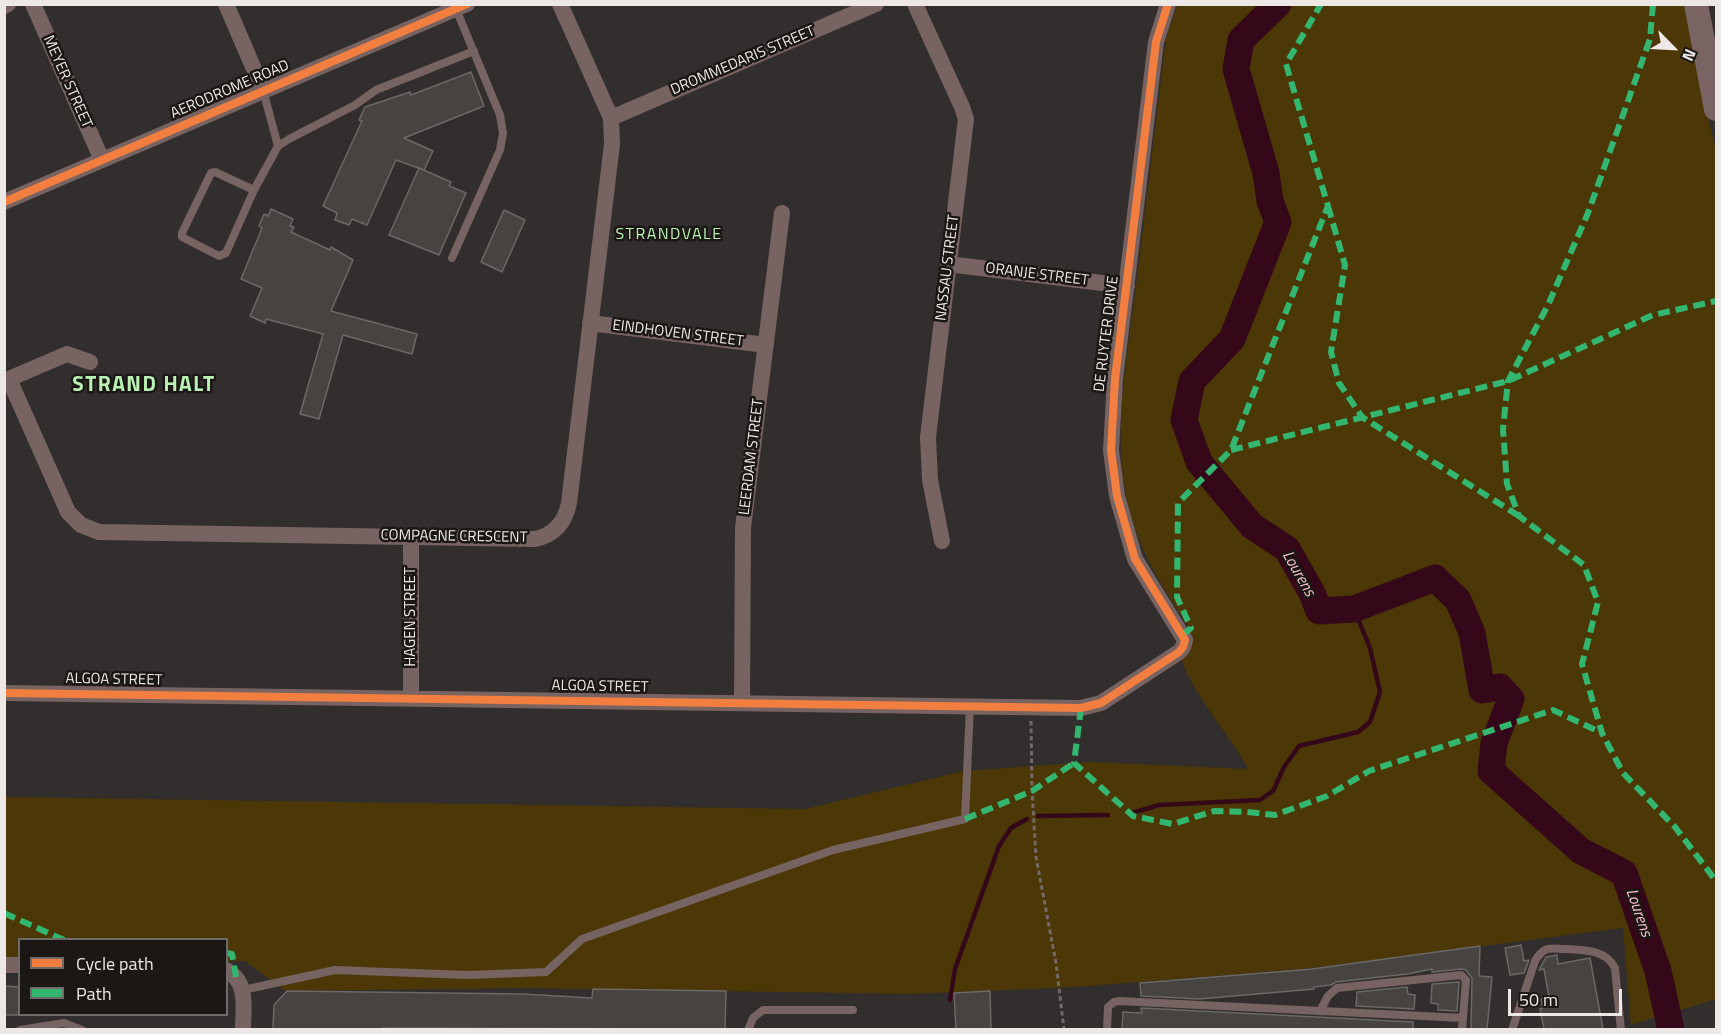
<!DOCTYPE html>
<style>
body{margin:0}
#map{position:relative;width:1721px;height:1034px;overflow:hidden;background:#322e2d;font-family:"Titillium Web",sans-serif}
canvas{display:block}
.frame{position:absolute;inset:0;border:6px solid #ede8e5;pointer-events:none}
.legend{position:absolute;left:18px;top:938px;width:210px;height:78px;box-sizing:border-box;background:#1a1715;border:2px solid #6e6b68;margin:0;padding:8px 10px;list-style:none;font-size:18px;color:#ede8e5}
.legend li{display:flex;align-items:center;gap:12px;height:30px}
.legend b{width:30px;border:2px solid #6e6b68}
.north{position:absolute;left:1643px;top:18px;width:60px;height:60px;-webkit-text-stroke:4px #1a1715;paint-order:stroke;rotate:114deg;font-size:16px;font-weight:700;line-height:24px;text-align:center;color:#ede8e5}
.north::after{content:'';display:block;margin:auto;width:21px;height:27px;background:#ede8e5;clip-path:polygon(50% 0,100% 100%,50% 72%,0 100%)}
.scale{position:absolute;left:1508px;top:989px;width:114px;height:27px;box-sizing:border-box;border:3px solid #ede8e5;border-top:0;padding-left:8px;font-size:18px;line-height:21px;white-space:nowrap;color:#ede8e5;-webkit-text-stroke:4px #1a1715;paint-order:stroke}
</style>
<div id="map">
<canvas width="1721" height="1034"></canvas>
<div class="frame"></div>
<ul class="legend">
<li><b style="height:8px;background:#f27e40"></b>Cycle path</li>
<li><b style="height:8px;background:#33b770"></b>Path</li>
</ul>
<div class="north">N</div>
<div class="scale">50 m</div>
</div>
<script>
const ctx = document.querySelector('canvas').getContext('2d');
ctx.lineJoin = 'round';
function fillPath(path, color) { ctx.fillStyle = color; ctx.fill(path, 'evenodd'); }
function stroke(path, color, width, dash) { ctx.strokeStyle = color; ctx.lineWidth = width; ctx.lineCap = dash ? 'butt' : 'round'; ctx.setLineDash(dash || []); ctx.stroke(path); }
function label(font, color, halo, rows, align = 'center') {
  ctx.font = font + ' "Titillium Web",sans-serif'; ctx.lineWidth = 5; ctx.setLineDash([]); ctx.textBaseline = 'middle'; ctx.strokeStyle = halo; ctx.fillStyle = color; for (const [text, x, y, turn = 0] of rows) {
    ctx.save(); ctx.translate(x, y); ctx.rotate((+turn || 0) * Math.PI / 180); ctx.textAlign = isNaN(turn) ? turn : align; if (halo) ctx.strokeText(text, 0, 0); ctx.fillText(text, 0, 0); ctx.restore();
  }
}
const green = new Path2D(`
 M1177 5H1688L1703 97 1716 150V999L1631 1025 1623 928 1311 968 1076 987 910 994 523 988 286 991 245 961H227L226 940H20L19 958 5 957V797L805 809 964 771 1089 762 1248 769C1230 734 1188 690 1180 653 1178 644 1183 634 1190 629 1164 590 1140 553 1129 508 1111 436 1127 359 1136 287 1146 204 1156 122 1166 39Z`);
const stream = new Path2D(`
 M1132 813 1159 805 1260 800 1273 791 1284 767 1299 746 1358 732 1370 722 1380 692 1370 648 1354 609
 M1038 816 1108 815
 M950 1000 955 969 999 846 1011 828 1027 819`);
const river = new Path2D(`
 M1278 4 1241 40 1236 69 1266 173 1270 201 1278 222 1232 339 1192 381 1184 420 1199 462 1252 526 1287 549 1312 593 1319 611 1354 609 1435 578 1458 600 1472 633 1482 690 1500 687 1511 699 1494 743 1491 771 1581 851 1624 873 1658 971 1671 1030`);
const building = new Path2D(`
 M471 72 484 106 404 138 433 151 424 170 396 160 367 225 352 219 349 225 335 220 337 213 323 206 362 121 359 120 365 107 410 92 411 95Z
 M419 168 451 182 449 186 466 193 439 255 389 235Z
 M271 209 293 219 290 226 294 227 291 232 330 250 331 247 353 260 331 311 417 334 412 354 343 335 319 419 300 414 323 334 266 319 265 323 250 316 262 288 241 279 262 228 259 226 264 214 268 216Z
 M504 210 525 220 502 272 481 262Z
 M1521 945 1524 961 1529 960 1524 973 1510 975 1505 948Z
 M1480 946 1479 976 1492 977 1487 1029H1471L1472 978 1466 970 1461 969 1432 972V969L1407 974 1336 982 1331 985 1314 987V989L1199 999 1141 996 1140 983 1312 969Z
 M1557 955 1558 964 1590 958 1603 1029H1544L1540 1009 1543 1008 1541 999 1549 997 1544 969 1539 970 1546 957Z
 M1459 982 1457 1011 1438 1010V1004L1431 1003 1432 984Z
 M4 986 20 987V1015H4Z
 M1407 987 1408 994 1415 995 1414 1009 1356 1006 1357 992Z
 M593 989 726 991 725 1029 383 1028V1029H273L274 1005 287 991 523 994 592 998Z
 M990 991 991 1029H956L954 993Z
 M1141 1008 1413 1022V1029H1122L1123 1012 1142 1013Z`);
const path = new Path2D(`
 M1031 721 1032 791 1036 857 1056 963 1064 1030`);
const service = new Path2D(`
 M263 90 278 146
 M254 190 215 172 211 173 182 233V237L219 256 226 253 254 190 278 146 289 139 355 105 376 90 474 51
 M452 258 500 150 503 133 500 115 456 9
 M243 990 335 970 468 975 546 972 582 939 833 850 965 819 970 706
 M1320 1011 1328 996 1337 988 1461 975 1466 980 1462 1030
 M20 1030 64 1023 82 1030
 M748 1030 753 1018 763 1010H853
 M1107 1030 1108 1007 1114 1002 1119 1001 1463 1018
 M1512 1030 1535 961C1538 956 1540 953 1545 950 1551 947 1558 949 1564 949 1583 950 1606 949 1615 968L1621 1030`);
const minor = new Path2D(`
 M33 4 102 160
 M226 4 263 90
 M915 4 962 107 966 119 928 437 930 480 942 541
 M4 6 8 4
 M611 118 876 4
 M4 202 467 4
 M948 264 1127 286
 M590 323 766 345
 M9 379 68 512 81 525 99 532 535 539C554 535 565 523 569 503L612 144 611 118 560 4
 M4 381 67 354 90 362
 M4 693 1081 708 1101 703 1179 652 1183 647 1185 640 1135 559 1117 496 1111 450 1115 379 1156 42 1168 4
 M411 697V537
 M742 703 743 528 782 213
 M4 965H20
 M226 970C249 982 243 1008 243 1030`);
const secondary = new Path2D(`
 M1696 4 1716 109`);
const quiet = new Path2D(`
 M1653 4 1650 39 1588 213 1548 305 1508 381 1503 429 1507 484 1519 516 1584 565 1598 602 1582 664 1602 733 1623 773 1675 827 1716 881
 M1328 206 1345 265 1331 352 1339 383 1362 417 1519 516
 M1231 450 1508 381 1653 315 1716 301
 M1183 635 1191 628 1177 597 1178 503 1231 450 1328 206 1286 64 1321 4
 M1081 708 1074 763 1133 816 1173 824 1214 811 1247 812 1275 815 1327 796 1369 771 1553 710 1602 733
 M965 819 1032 791 1074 763
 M4 913 64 940
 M226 953 232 954 236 977`);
const cycleway = new Path2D(`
 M4 202 467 4
 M4 693 1081 708 1101 703 1179 652 1183 647 1185 640 1135 559 1117 496 1111 450 1115 379 1156 42 1168 4`);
const streetNames = [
 ["DROMMEDARIS STREET",743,61,-23],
 ["MEYER STREET",67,82,66],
 ["AERODROME ROAD",230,90,-23],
 ["NASSAU STREET",948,268,-83],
 ["ORANJE STREET",1037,275,7],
 ["EINDHOVEN STREET",678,334,7],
 ["DE RUYTER DRIVE",1107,334,-83],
 ["LEERDAM STREET",752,457,-83],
 ["COMPAGNE CRESCENT",454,537,1],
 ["HAGEN STREET",411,617,-90],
 ["ALGOA STREET",114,680,1],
 ["ALGOA STREET",600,687,1]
];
const neighbourhoodNames = [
 ["STRANDVALE",669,235]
];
const waterNames = [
 ["Lourens",1298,574,60],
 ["Lourens",1638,913,71]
];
const districtNames = [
 ["STRAND HALT",144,386]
];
fillPath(green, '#4c3806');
stroke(stream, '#340818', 4.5);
stroke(river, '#340818', 27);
fillPath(building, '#464341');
stroke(building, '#6b6866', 1.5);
stroke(path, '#756968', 3, [4.5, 3]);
stroke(service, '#776362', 8);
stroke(minor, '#776362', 16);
stroke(secondary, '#796463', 24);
stroke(quiet, '#33b770', 6, [12, 6]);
stroke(cycleway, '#f27e40', 8);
label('15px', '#ede8e5', '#1a1715', streetNames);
ctx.letterSpacing = '1.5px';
label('16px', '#baf2b5', '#1a1715', neighbourhoodNames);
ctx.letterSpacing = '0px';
label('italic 16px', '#f9c2ce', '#1a1715', waterNames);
ctx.letterSpacing = '1.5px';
label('bold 21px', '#baf2b5', '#1a1715', districtNames);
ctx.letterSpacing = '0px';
</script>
